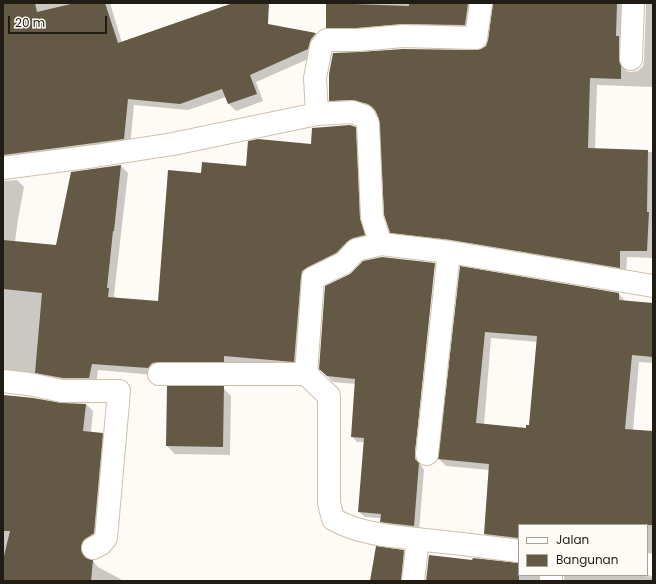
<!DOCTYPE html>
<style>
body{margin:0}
#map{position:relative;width:656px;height:584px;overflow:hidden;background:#fefbf6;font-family:Poppins,sans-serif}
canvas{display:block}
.frame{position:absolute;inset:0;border:4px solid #201b13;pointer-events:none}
.legend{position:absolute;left:518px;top:524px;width:130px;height:52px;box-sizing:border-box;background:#fefbf6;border:1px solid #a5a19b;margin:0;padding:5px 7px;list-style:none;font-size:12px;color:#201b13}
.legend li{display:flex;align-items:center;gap:8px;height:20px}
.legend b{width:20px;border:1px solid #a5a19b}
.scale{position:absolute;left:8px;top:16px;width:99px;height:18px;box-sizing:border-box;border:2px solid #201b13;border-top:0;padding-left:5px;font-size:12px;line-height:14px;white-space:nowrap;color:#201b13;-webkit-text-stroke:3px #fefbf6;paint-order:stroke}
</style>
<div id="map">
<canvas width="656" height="584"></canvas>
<div class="frame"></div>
<ul class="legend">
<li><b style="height:5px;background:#fff"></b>Jalan</li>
<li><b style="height:11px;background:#645945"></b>Bangunan</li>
</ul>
<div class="scale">20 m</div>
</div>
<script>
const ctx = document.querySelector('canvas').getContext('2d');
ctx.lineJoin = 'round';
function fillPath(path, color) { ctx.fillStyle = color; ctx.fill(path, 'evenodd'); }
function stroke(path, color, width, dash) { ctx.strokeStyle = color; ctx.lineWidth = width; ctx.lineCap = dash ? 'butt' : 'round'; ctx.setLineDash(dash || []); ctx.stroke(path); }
const shadow = new Path2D(`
 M3 3H110L122 43 204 14 316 34 323 41 315 56 256 82 263 101 236 111 229 104 226 97 188 110 134 105 130 146 3 165Z
 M327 3H478L472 32 334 35 327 27Z
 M494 3H630L625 66 626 71 631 72 638 71 643 66 644 60 646 3H653V87L597 85 595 149 653 152V258L627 257 626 274 399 239 391 232 380 118 376 111 359 106 337 108 330 100 482 50 487 46 489 40Z
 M355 128 362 135 371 242 315 273 301 368 231 362V368L155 375 98 370 96 385 3 378V181L17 180 24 187 18 219 15 242 57 246 121 166 128 173 114 295 115 298 159 302 202 174 247 168 312 145Z
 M435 264 440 269 420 459 421 465 424 470 419 531 386 527 381 521V518L365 517 359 512 364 442H357L352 436 356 384 333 382 320 369ZM434 267H436L415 458H413Z
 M461 268 619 294 626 302 653 304V363L639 362 633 430 653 432V559L647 561V525H519V544L492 541 485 534 490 470 446 466 439 459ZM491 338 538 342 530 426 527 429 484 425Z
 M223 388 231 396 230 455 175 454 167 446Z
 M3 395 27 397 59 404H86L93 411 91 433 102 434 109 441 100 540 87 555 88 560 93 561 98 567 124 581H3Z
 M404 551 411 558 408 581H371Z
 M472 561 519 564V575H548L546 581H427Z
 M564 575H642L653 578V581H564Z`);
const building = new Path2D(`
 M3 3H35L37 12 75 3H105L118 43 233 3H269L268 24 316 33 311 39 308 49 250 75 257 94 228 104 222 89 180 104 128 99 124 139 3 155Z
 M326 3 409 6V3H468L465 25 403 24 357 28H326Z
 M493 3H617L616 36H619V59L621 66V79L590 78 588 148 648 150 647 212H649L647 251H620V268L451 240 390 233 384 215 379 119 375 110 368 104 352 100 329 101V74L333 53 359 52 403 49 476 50 481 49 486 46 488 40Z
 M350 125 356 127 360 218 365 235 353 238 347 242 336 253 308 267 302 271 301 277 294 362 224 356V362H159L152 363 148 368 92 364 89 378H63L35 373 42 293 3 289V240L56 245 71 172 121 165 114 231H113L107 288H109L108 297 158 301 168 170 201 173 202 162 246 166 248 141 258 139 311 144 312 128Z
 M382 257 435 263 415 453V459L419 463 414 526 380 522 381 514 358 512 364 438 351 437 355 379 327 376 319 369 325 286 350 274 363 261Z
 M460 266 619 293V300L653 303V357L632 355 625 429 653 431V525H519V538L484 534 489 464 438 459ZM485 332 537 336 529 425H526V428L476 423Z
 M167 386H224L223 447 166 446Z
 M3 395 33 398 62 403 86 404 83 431 103 433 94 533 83 541 81 547 82 553 86 558 93 560 91 581H3V560L10 531H3Z
 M376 546 404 550 401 581H370Z
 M429 555 472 560 473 558 519 563V581H426Z`);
const minor = new Path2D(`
 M631 59 633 3
 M317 114 315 78 321 47 327 40H358L403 36 476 38 481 3
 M3 168 95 156 173 144 317 114 352 112 364 116 368 124 372 217 381 244
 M159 374H306L329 396V503L333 519C361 535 394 536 425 540 456 543 488 547 519 551
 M306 374 313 278 344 263 356 250 381 244 449 252 653 286
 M3 381 29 384 62 391H119L106 538 101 544 93 548
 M427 454 449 252
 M647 564 653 565
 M413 581 418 539
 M551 581V575`);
fillPath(shadow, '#0003');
fillPath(building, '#645945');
stroke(minor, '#cdc1aa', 24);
stroke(minor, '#fff', 22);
</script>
